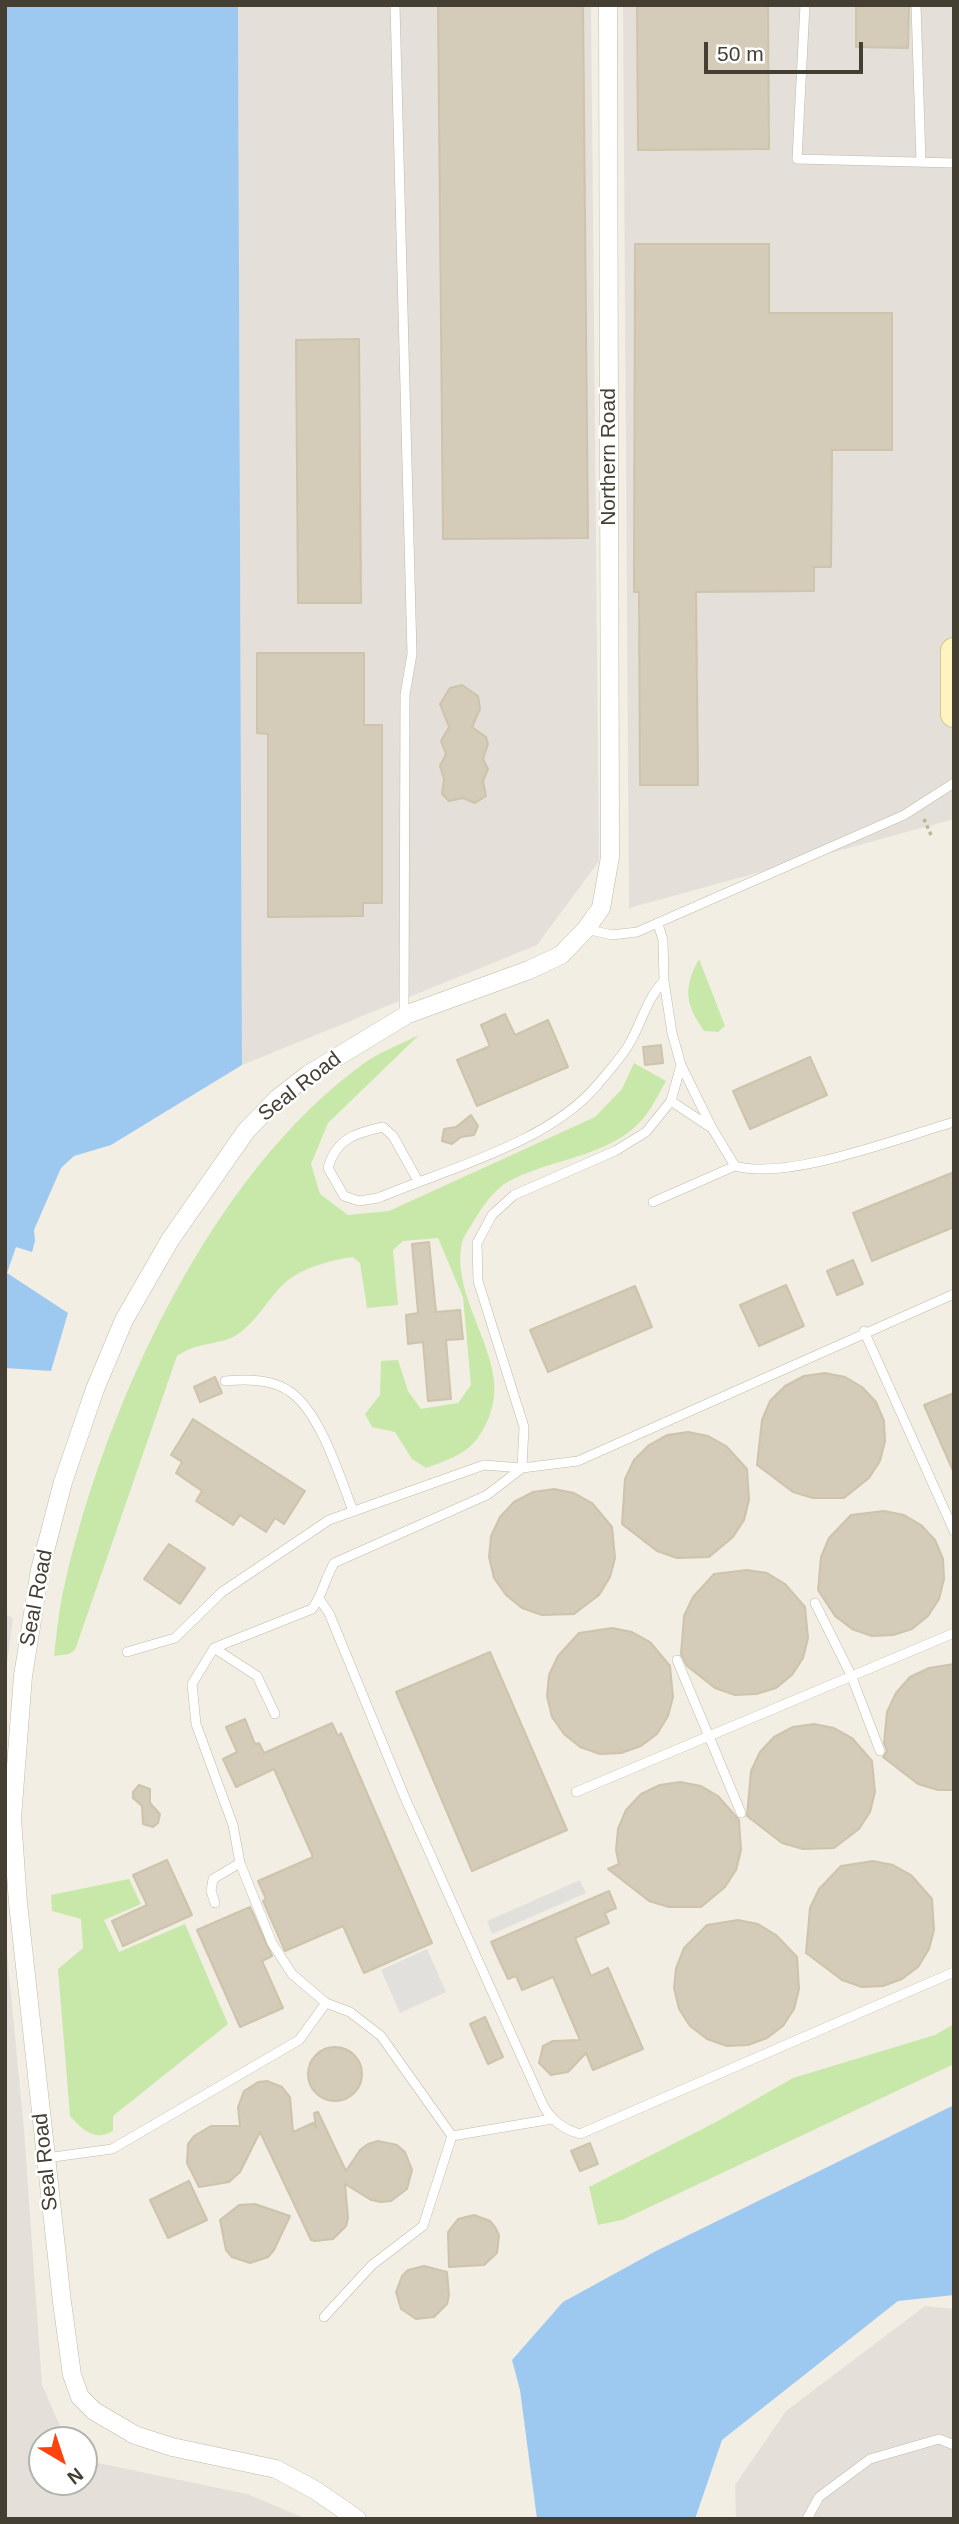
<!DOCTYPE html>
<style>
body{margin:0}
#map{position:relative;width:959px;height:2524px;overflow:hidden;background:#f2eee3;font-family:Arial,sans-serif}
canvas{display:block}
.frame{position:absolute;inset:0;border:7px solid #443e33;pointer-events:none}
.north{position:absolute;left:28px;top:2426px;width:70px;height:70px;box-sizing:border-box;background:#fff;border:2px solid #b4b2ad;border-radius:50%;rotate:141deg;font-size:19px;font-weight:700;line-height:28px;text-align:center;color:#443e33}
.north::after{content:'';display:block;margin:auto;width:24px;height:32px;background:#fe430e;clip-path:polygon(50% 0,100% 100%,50% 72%,0 100%)}
.scale{position:absolute;left:704px;top:42px;width:159px;height:32px;box-sizing:border-box;border:4px solid #443e33;border-top:0;padding-left:9px;font-size:21px;line-height:24px;white-space:nowrap;color:#443e33;-webkit-text-stroke:5px #fff;paint-order:stroke}
</style>
<div id="map">
<canvas width="959" height="2524"></canvas>
<div class="frame"></div>
<div class="north">N</div>
<div class="scale">50 m</div>
</div>
<script>
const ctx = document.querySelector('canvas').getContext('2d');
ctx.lineJoin = 'round';
function fillPath(path, color) { ctx.fillStyle = color; ctx.fill(path, 'evenodd'); }
function stroke(path, color, width, dash) { ctx.strokeStyle = color; ctx.lineWidth = width; ctx.lineCap = dash ? 'butt' : 'round'; ctx.setLineDash(dash || []); ctx.stroke(path); }
function label(font, color, halo, rows, align = 'center') {
  ctx.font = font + ' Arial,sans-serif'; ctx.lineWidth = 5; ctx.setLineDash([]); ctx.textBaseline = 'middle'; ctx.strokeStyle = halo; ctx.fillStyle = color; for (const [text, x, y, turn = 0] of rows) {
    ctx.save(); ctx.translate(x, y); ctx.rotate((+turn || 0) * Math.PI / 180); ctx.textAlign = isNaN(turn) ? turn : align; if (halo) ctx.strokeText(text, 0, 0); ctx.fillText(text, 0, 0); ctx.restore();
  }
}
const industrial = new Path2D(`
 M238 5H591L599 861 537 945 242 1065Z
 M623 5H954V819L629 908Z
 M5 1614 13 1618 5 1678Z
 M5 1932 24 2130 42 2385 63 2433 71 2440H42V2482H84V2451L98 2463 247 2494 307 2519H5Z
 M925 2306 954 2309V2519H736L735 2485 786 2411Z`);
const green = new Path2D(`
 M699 959 725 1026 718 1032 704 1031C685 1004 683 988 699 959Z
 M419 1035 328 1123 311 1164 320 1194 348 1215 389 1211 595 1117 622 1089 634 1063 666 1081C656 1099 647 1119 629 1132 593 1159 544 1161 506 1183 493 1191 483 1206 475 1219 471 1226 464 1235 462 1242 449 1302 513 1360 489 1417 475 1451 459 1456 426 1468L412 1459 395 1432 372 1427 365 1414 380 1395 381 1361 398 1360 408 1391 421 1409 458 1403 471 1385 463 1297 438 1238 403 1241 393 1250 398 1305 367 1308 360 1263 353 1257C332 1260 309 1266 291 1278 272 1291 259 1320 238 1334 224 1345 198 1341 177 1356L75 1650 69 1654 54 1656C57 1632 59 1607 65 1583 106 1404 211 1174 363 1064 379 1052 401 1044 419 1035Z
 M129 1879 141 1904 104 1920 119 1952 185 1924 228 2024 113 2116V2131C94 2142 82 2129 70 2116L58 1969 83 1948 81 1919 52 1911 51 1895Z
 M954 2024V2064L622 2220 598 2225 589 2187 718 2121 793 2078 935 2035Z`);
const parking = new Path2D(`
 M580 1880 586 1893 492 1934 487 1921Z
 M427 1949 446 1992 400 2013 381 1970Z`);
const water = new Path2D(`
 M5 5H238L242 1065 111 1145 74 1156 61 1168 34 1230 35 1241 32 1252 16 1247 7 1273 68 1313 51 1371 5 1368Z
 M954 2105V2295L898 2301 722 2440 695 2519H537L520 2390 512 2360 563 2302 656 2251Z`);
const building = new Path2D(`
 M438 5H583L588 538 443 539Z
 M637 5H768L769 149 638 150Z
 M856 5H909L908 48 856 47Z
 M635 244H769V313H892V450H832L831 567H814V591L696 592 698 785H640L639 592H634Z
 M359 339 361 603H298L296 340Z
 M257 653H364V725H382V903H363V916L268 917V734L257 733Z
 M462 685 478 696 480 709 472 727 486 737 488 744 483 759 488 769 483 781 486 796 475 803 463 798 449 801 442 794 444 779 440 766 446 754 441 741 449 727 440 704 450 688Z
 M505 1014 515 1035 548 1020 568 1067 477 1106 457 1060 490 1046 481 1025Z
 M661 1045 663 1063 645 1065 643 1047Z
 M810 1057 827 1095 750 1129 733 1091Z
 M471 1115 478 1126 474 1135 461 1137 452 1144 442 1141 444 1129 456 1127Z
 M954 1172V1227L872 1261 853 1213Z
 M429 1242 436 1312 460 1310 463 1339 446 1340 451 1399 428 1401 423 1342 408 1344 406 1315 418 1313 412 1244Z
 M853 1260 863 1284 837 1295 827 1271Z
 M786 1285 804 1326 759 1346 740 1305Z
 M635 1286 652 1327 548 1372 530 1330Z
 M825 1373 845 1377 862 1387 876 1402 884 1421 885 1441 880 1461 869 1478 844 1498H813L793 1492 757 1465 762 1420 770 1401 785 1386 804 1376Z
 M215 1377 222 1393 200 1402 194 1387Z
 M954 1393V1473L924 1405Z
 M193 1419 305 1491 284 1524 275 1518 266 1532 240 1515 233 1525 196 1501 202 1491 176 1473 182 1462 171 1455Z
 M688 1432 708 1436 726 1446 747 1469 749 1500 744 1520 733 1537 709 1557 677 1558 657 1551 622 1524 625 1479 634 1460 649 1445 667 1435Z
 M554 1489 574 1493 592 1503 612 1527 615 1558 610 1577 599 1595 574 1614 542 1615 522 1608 506 1595 494 1578 489 1557 491 1536 500 1517 514 1502 533 1492Z
 M884 1511 904 1515 921 1525 935 1540 943 1559 944 1579 939 1599 928 1616 912 1629 893 1635 872 1636 852 1629 835 1616 818 1590 821 1557 829 1538 851 1515Z
 M169 1544 205 1568 180 1604 144 1579Z
 M747 1570 767 1573 785 1584 805 1607 808 1638 803 1658 792 1675 776 1688 756 1694 735 1695 715 1688 687 1666 681 1654 684 1616 693 1597 714 1574Z
 M612 1628 632 1632 650 1642 670 1666 673 1697 668 1716 657 1734 641 1746 621 1753 600 1754 580 1747 564 1734 552 1717 547 1696 549 1675 558 1656 579 1633Z
 M490 1652 567 1830 472 1871 396 1692Z
 M954 1664V1790H938L918 1784 883 1757 887 1751 884 1743 887 1712 896 1693 910 1677 929 1668Z
 M245 1719 255 1744 259 1743 264 1753 332 1723 338 1736 341 1733 432 1943 364 1973 343 1926 285 1951 263 1901 266 1899 258 1881 313 1857 274 1769 236 1787 223 1759 237 1752 226 1727Z
 M814 1724 834 1728 852 1738 872 1761 875 1792 870 1812 859 1829 834 1848 803 1849 782 1843 747 1816 751 1771 760 1752 774 1737 793 1727Z
 M680 1782 701 1786 718 1796 739 1820 741 1850 736 1870 725 1887 701 1907H669L649 1901 608 1869 619 1864 616 1850 618 1829 626 1810 641 1794 660 1785Z
 M139 1785 150 1789V1803L160 1814 158 1823 153 1827 143 1824 142 1806 133 1798V1792Z
 M167 1860 192 1915 123 1946 112 1921 147 1905 133 1875Z
 M873 1861 893 1865 911 1875 932 1899 934 1930 929 1949 918 1967 902 1979 883 1986 862 1987 842 1980 806 1953 810 1908 819 1889 841 1866Z
 M609 1891 616 1908 605 1913 609 1923 575 1938 591 1976 608 1968 643 2049 593 2070 586 2053 568 2072 551 2075 539 2063 543 2046 553 2041 580 2040 553 1977 522 1990 516 1976 508 1979 491 1942Z
 M250 1907 272 1956 262 1961 283 2008 240 2027 197 1930Z
 M738 1920 758 1924 776 1935 797 1957 799 1989 794 2009 783 2026 767 2038 748 2045 727 2046 707 2039 690 2026 679 2009 674 1988 676 1968 684 1948 707 1925Z
 M485 2017 503 2057 488 2064 470 2024Z
 M308 2074a27 27 0 1 1 54 0a27 27 0 1 1-54 0Z
 M267 2081 282 2087 290 2097 293 2132 313 2123 316 2128 314 2113 318 2112 346 2171 360 2150 368 2144 378 2141 397 2145 405 2152 412 2170 407 2189 391 2201 381 2202 371 2200 345 2184 348 2218 346 2226 333 2239 315 2241 311 2240 260 2132 240 2172 229 2182 199 2187 187 2163 188 2144 194 2136 211 2126H240L238 2107 244 2091 258 2082Z
 M590 2143 598 2164 580 2171 571 2151Z
 M189 2181 207 2220 168 2238 150 2200Z
 M255 2204 290 2216 274 2250 268 2257 250 2263 232 2257 226 2250 220 2220 239 2205Z
 M474 2215 490 2221 495 2227 499 2235 497 2253 484 2265 449 2267 448 2232 458 2219Z
 M424 2266 447 2272 449 2295 447 2304 434 2317 416 2319 401 2309 396 2292 402 2276 408 2270Z`);
const path = new Path2D(`
 M924 819 931 835`);
const lane = new Path2D(`
 M395 5 412 654 405 695 404 1016
 M805 5 797 159 954 163
 M916 5 921 162
 M586 929 612 935 637 932 904 815 954 783
 M681 1065 712 1128 735 1166C788 1181 898 1138 954 1122
 M671 1101 710 1127
 M418 1181 393 1136 383 1127C355 1133 336 1139 328 1168L344 1196 359 1201 378 1198C447 1169 549 1143 598 1084 608 1072 620 1059 628 1046 641 1025 646 999 664 981
 M653 1202 735 1166
 M864 1331 954 1531
 M225 1381C244 1379 272 1379 289 1391 320 1411 340 1477 353 1511
 M320 1600 329 1613 405 1798 544 2107C553 2121 563 2129 580 2134L954 1972
 M815 1603 851 1675 880 1751
 M214 1648 257 1676 275 1714
 M127 1652 175 1638 222 1592 329 1520 484 1465 522 1468 578 1461 954 1294
 M677 1660 741 1813
 M576 1792 954 1633
 M215 1903 211 1891 213 1879 240 1863
 M452 2136 552 2119
 M46 2158 112 2149 299 2040 326 2003
 M324 2317 372 2265 423 2226 452 2136 381 2036 350 2012 326 2003 292 1974 272 1943 240 1863 233 1825 196 1724 192 1684 214 1648 312 1609C321 1598 326 1577 334 1563L487 1495 522 1468 524 1427 478 1281 477 1243 492 1215 514 1195 615 1151 646 1132 671 1101 681 1065 672 1033 664 981 663 940 658 924
 M807 2519 819 2497 870 2459 939 2439 954 2445`);
const street = new Path2D(`
 M357 2519 315 2490 276 2469 172 2447 135 2435 94 2411 80 2397 72 2375 62 2302 18 1903 12 1818 23 1676 40 1570 63 1482 95 1389 124 1320 170 1240 246 1131 278 1098 309 1074 408 1014 529 970 561 955 586 929 601 908 610 857 608 5`);
const secondary = new Path2D(`
 M954 651V714`);
const streetNames = [
 ["Northern Road",609,457,-90],
 ["Seal Road",300,1087,-38],
 ["Seal Road",37,1598,-79],
 ["Seal Road",46,2162,-96]
];
fillPath(industrial, '#e4dfd8');
fillPath(green, '#c8e8aa');
fillPath(parking, '#e2e0dc');
fillPath(water, '#9dc9f1');
fillPath(building, '#d4cbb8');
stroke(building, '#cec3ab', 2);
stroke(lane, '#c0baa8', 10);
stroke(street, '#c0baa8', 19);
stroke(secondary, '#d3c691', 28);
stroke(path, '#bfb496', 3.5, [3.5, 3.5]);
stroke(lane, '#fff', 9);
stroke(street, '#fff', 18);
stroke(secondary, '#fff4c0', 26);
label('21px', '#443e33', '#fff', streetNames);
</script>
